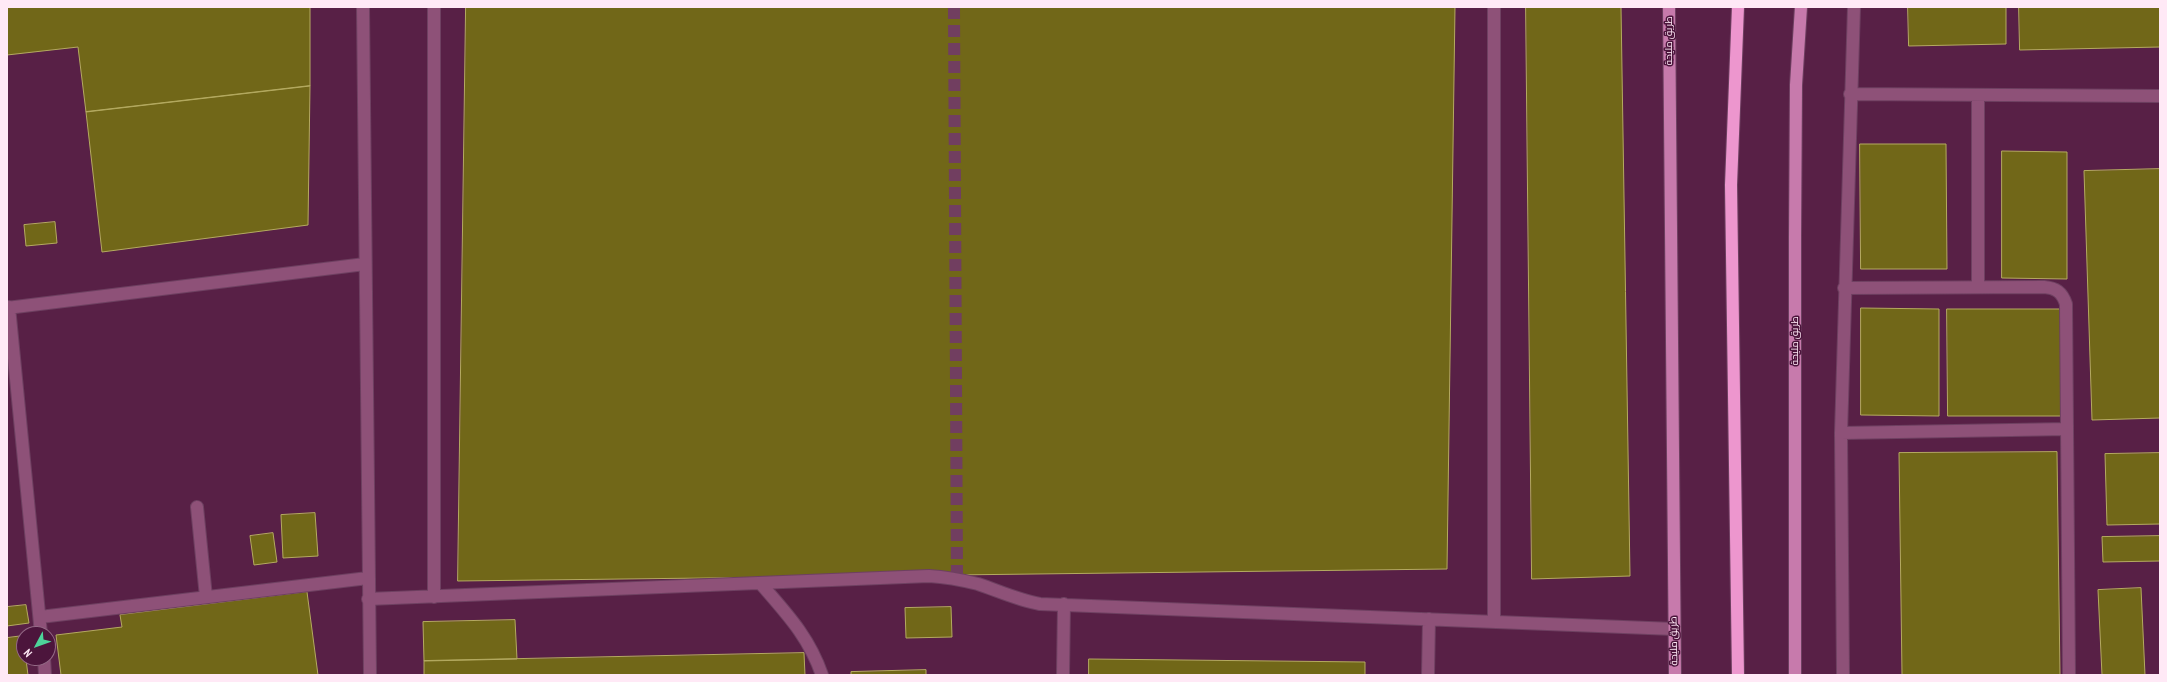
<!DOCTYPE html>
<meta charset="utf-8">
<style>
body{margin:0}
#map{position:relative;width:2167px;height:682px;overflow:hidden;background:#582046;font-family:"PT Sans Narrow",sans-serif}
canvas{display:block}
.frame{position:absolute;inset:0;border:8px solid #ffe9f6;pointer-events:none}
.north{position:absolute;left:16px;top:626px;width:40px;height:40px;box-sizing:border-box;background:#4c153c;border:1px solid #946a86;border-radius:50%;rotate:229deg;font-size:11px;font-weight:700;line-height:16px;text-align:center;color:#ffe9f6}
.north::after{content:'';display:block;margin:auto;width:14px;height:18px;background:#4dd39a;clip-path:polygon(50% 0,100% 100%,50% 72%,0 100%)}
</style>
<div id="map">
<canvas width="2167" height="682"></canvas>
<div class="frame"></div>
<div class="north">N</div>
</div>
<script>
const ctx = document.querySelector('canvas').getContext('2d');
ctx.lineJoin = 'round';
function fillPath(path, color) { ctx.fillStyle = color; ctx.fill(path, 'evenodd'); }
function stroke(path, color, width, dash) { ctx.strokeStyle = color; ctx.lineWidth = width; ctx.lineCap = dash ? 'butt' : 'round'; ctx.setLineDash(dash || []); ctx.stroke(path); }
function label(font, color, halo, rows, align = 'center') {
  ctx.font = font + ' "PT Sans Narrow",Cairo,sans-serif'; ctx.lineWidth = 3; ctx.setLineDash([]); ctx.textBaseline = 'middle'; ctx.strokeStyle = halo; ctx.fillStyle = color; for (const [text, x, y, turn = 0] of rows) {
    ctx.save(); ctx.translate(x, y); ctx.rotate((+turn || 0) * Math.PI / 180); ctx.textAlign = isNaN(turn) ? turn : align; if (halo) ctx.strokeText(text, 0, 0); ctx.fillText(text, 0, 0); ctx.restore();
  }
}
const building = new Path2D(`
 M7 7H310V86L86 112 78 47 7 55Z
 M466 7H1455L1447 569 458 581Z
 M1526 7H1621L1630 576 1532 579Z
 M1908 7H2006V44L1909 46Z
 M2019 7H2160V47L2020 50Z
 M310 86 308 225 102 252 86 112Z
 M1860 144H1946L1947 269H1861Z
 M2002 151 2067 152V279L2002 278Z
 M2160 169V418L2092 420 2084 171Z
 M55 222 57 243 26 246 24 225Z
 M1861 308 1939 309V416L1861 415Z
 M1947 309H2061L2062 416H1948Z
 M2057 452 2060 675H1902L1899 453Z
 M2160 453V524L2107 525 2105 454Z
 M315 513 318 556 283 558 281 515Z
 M273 533 277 562 254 565 250 536Z
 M2160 536V561L2103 562 2102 537Z
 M2141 588 2145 675H2102L2098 590Z
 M307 592 318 675H61L56 635 122 627 120 615Z
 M26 605 29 623 7 626V607Z
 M951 607 952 637 906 638 905 608Z
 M515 620 517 659 424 661 423 622Z
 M23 636 28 675H7V638Z
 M804 653 805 675H424V661Z
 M1089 659 1365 662V675H1089Z
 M926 670V675H851V672Z`);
const minorTunnel = new Path2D(`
 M954 7 957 575`);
const minor = new Path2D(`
 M363 7 370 675
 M1850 94 2160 96
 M1978 287V96
 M1844 288 2044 287C2056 288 2062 292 2066 304L2069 675
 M9 307 41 634
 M7 308 365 264
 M1841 433 2067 429
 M197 507 206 597
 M761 584C787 614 809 637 822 675
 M434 597V7
 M368 599 929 576C946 577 962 580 978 584 999 591 1018 600 1040 604L1674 629
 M40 617 368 578
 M1494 622V7
 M44 658 45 675
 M1063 675 1064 604
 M1428 675 1429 619
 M1843 675 1841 433 1854 7`);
const major = new Path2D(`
 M1669 7 1675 675
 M1795 675V237L1796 85 1801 7`);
const highway = new Path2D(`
 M1738 675 1731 185 1738 7`);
const streetNames = [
 ["طريق مليحة",1669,41,-90],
 ["طريق مليحة",1795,341,-90],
 ["طريق مليحة",1674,641,-91]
];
fillPath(building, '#716718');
stroke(building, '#b4aa60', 1);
stroke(minorTunnel, '#713e60', 12, [12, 6]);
stroke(minor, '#6e4061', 14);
stroke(major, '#6e4061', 14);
stroke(highway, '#6e4061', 14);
stroke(minor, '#8e5178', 12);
stroke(major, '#c77aac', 12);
stroke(highway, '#ed96ce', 12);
label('10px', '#ffe9f6', '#4c153c', streetNames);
</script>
